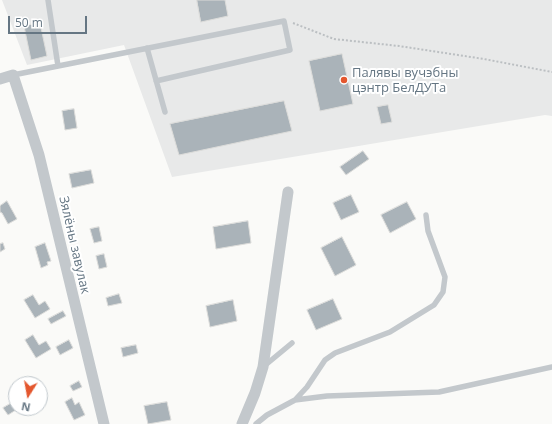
<!DOCTYPE html>
<meta charset="utf-8">
<style>
body{margin:0}
#map{position:relative;width:552px;height:424px;overflow:hidden;background:#fafaf8;font-family:"Open Sans",sans-serif}
canvas{display:block}
.north{position:absolute;left:8px;top:376px;width:40px;height:40px;box-sizing:border-box;background:#fff;border:1px solid #c1c8cd;border-radius:50%;rotate:191deg;font-size:11px;font-weight:700;line-height:16px;text-align:center;color:#657683}
.north::after{content:'';display:block;margin:auto;width:14px;height:18px;background:#e4572e;clip-path:polygon(50% 0,100% 100%,50% 72%,0 100%)}
.scale{position:absolute;left:8px;top:16px;width:79px;height:18px;box-sizing:border-box;border:2px solid #657683;border-top:0;padding-left:5px;font-size:12px;line-height:14px;white-space:nowrap;color:#657683;-webkit-text-stroke:3px #fff;paint-order:stroke}
</style>
<div id="map">
<canvas width="552" height="424"></canvas>
<div class="north">N</div>
<div class="scale">50 m</div>
</div>
<script>
const ctx = document.querySelector('canvas').getContext('2d');
ctx.lineJoin = 'round';
function fillPath(path, color) { ctx.fillStyle = color; ctx.fill(path, 'evenodd'); }
function stroke(path, color, width, dash) { ctx.strokeStyle = color; ctx.lineWidth = width; ctx.lineCap = dash ? 'butt' : 'round'; ctx.setLineDash(dash || []); ctx.stroke(path); }
function label(font, color, halo, rows, align = 'center') {
  ctx.font = font + ' "Open Sans",sans-serif'; ctx.lineWidth = 4; ctx.setLineDash([]); ctx.textBaseline = 'middle'; ctx.strokeStyle = halo; ctx.fillStyle = color; for (const [text, x, y, turn = 0] of rows) {
    ctx.save(); ctx.translate(x, y); ctx.rotate((+turn || 0) * Math.PI / 180); ctx.textAlign = isNaN(turn) ? turn : align; if (halo) ctx.strokeText(text, 0, 0); ctx.fillText(text, 0, 0); ctx.restore();
  }
}
const built = new Path2D(`
 M2 0H552V116L545 115 172 177 124 45 27 65Z`);
const building = new Path2D(`
 M197 0H225L228 16 201 22Z
 M40 23 47 56 31 60 24 26Z
 M342 54 353 104 320 111 309 61Z
 M284 101 292 131 179 155 170 124Z
 M388 105 392 122 381 124 377 107Z
 M74 109 77 128 65 130 62 111Z
 M363 151 369 159 346 175 340 167Z
 M91 170 94 183 72 188 69 174Z
 M351 195 359 212 341 220 333 203Z
 M7 201 17 219 8 224 2 213 0 212V206Z
 M407 202 416 219 390 233 381 215Z
 M248 221 251 243 216 249 213 227Z
 M99 227 102 241 94 243 90 229Z
 M342 237 356 265 335 276 321 248Z
 M3 243 5 249 0 252V244Z
 M45 243 51 261 47 262 48 265 41 268 35 247Z
 M104 254 107 267 99 269 96 256Z
 M119 294 122 303 108 306 106 298Z
 M33 295 39 305 45 301 50 309 35 318 24 300Z
 M333 299 342 319 316 330 307 310Z
 M233 300 237 321 210 327 206 306Z
 M63 311 66 316 51 324 48 319Z
 M33 335 39 345 46 341 51 349 36 358 25 340Z
 M69 340 73 348 60 355 56 347Z
 M136 345 138 353 123 357 121 348Z
 M79 381 82 387 73 391 70 386Z
 M72 398 75 405 79 402 85 415 74 420 65 402Z
 M15 401 16 408H19L8 415 3 408Z
 M167 402 171 420 148 424 144 406Z`);
const path = new Path2D(`
 M293 23 334 39 399 46 484 59 552 72`);
const lane = new Path2D(`
 M48 0 58 66
 M147 48 165 112
 M13 75 284 21 290 50 156 81
 M263 367 292 343
 M295 400 307 387 325 360 335 353 390 332 434 305 443 292 445 277 428 231 426 215
 M256 424 267 415 295 400 327 396 439 392 552 367`);
const street = new Path2D(`
 M0 79 13 75 39 155 104 424
 M242 424 255 393 263 367 288 192`);
const markers = [
 [344,80,4,"#e4572e"]
];
const poiNames = [
 ["Палявы вучэбны",352,73],
 ["цэнтр БелДУТа",352,88]
];
const streetNames = [
 ["Зялёны завулак",74,245,77]
];
fillPath(built, '#e8e9e9');
fillPath(building, '#aab3b9');
stroke(building, '#dcdcda', 1);
stroke(path, '#bbbfc2', 2, [2, 2]);
stroke(lane, '#c3c8cc', 5.5);
stroke(street, '#c3c8cc', 11);
for (const [x, y, r, color] of markers) { const dot = new Path2D(); dot.arc(x, y, r, 0, 2 * Math.PI); ctx.fillStyle = color; ctx.fill(dot); stroke(dot, '#fff', 1.5); }
label('13px', '#657683', '#fff', poiNames, 'left');
label('13px', '#657683', '#fff', streetNames);
</script>
